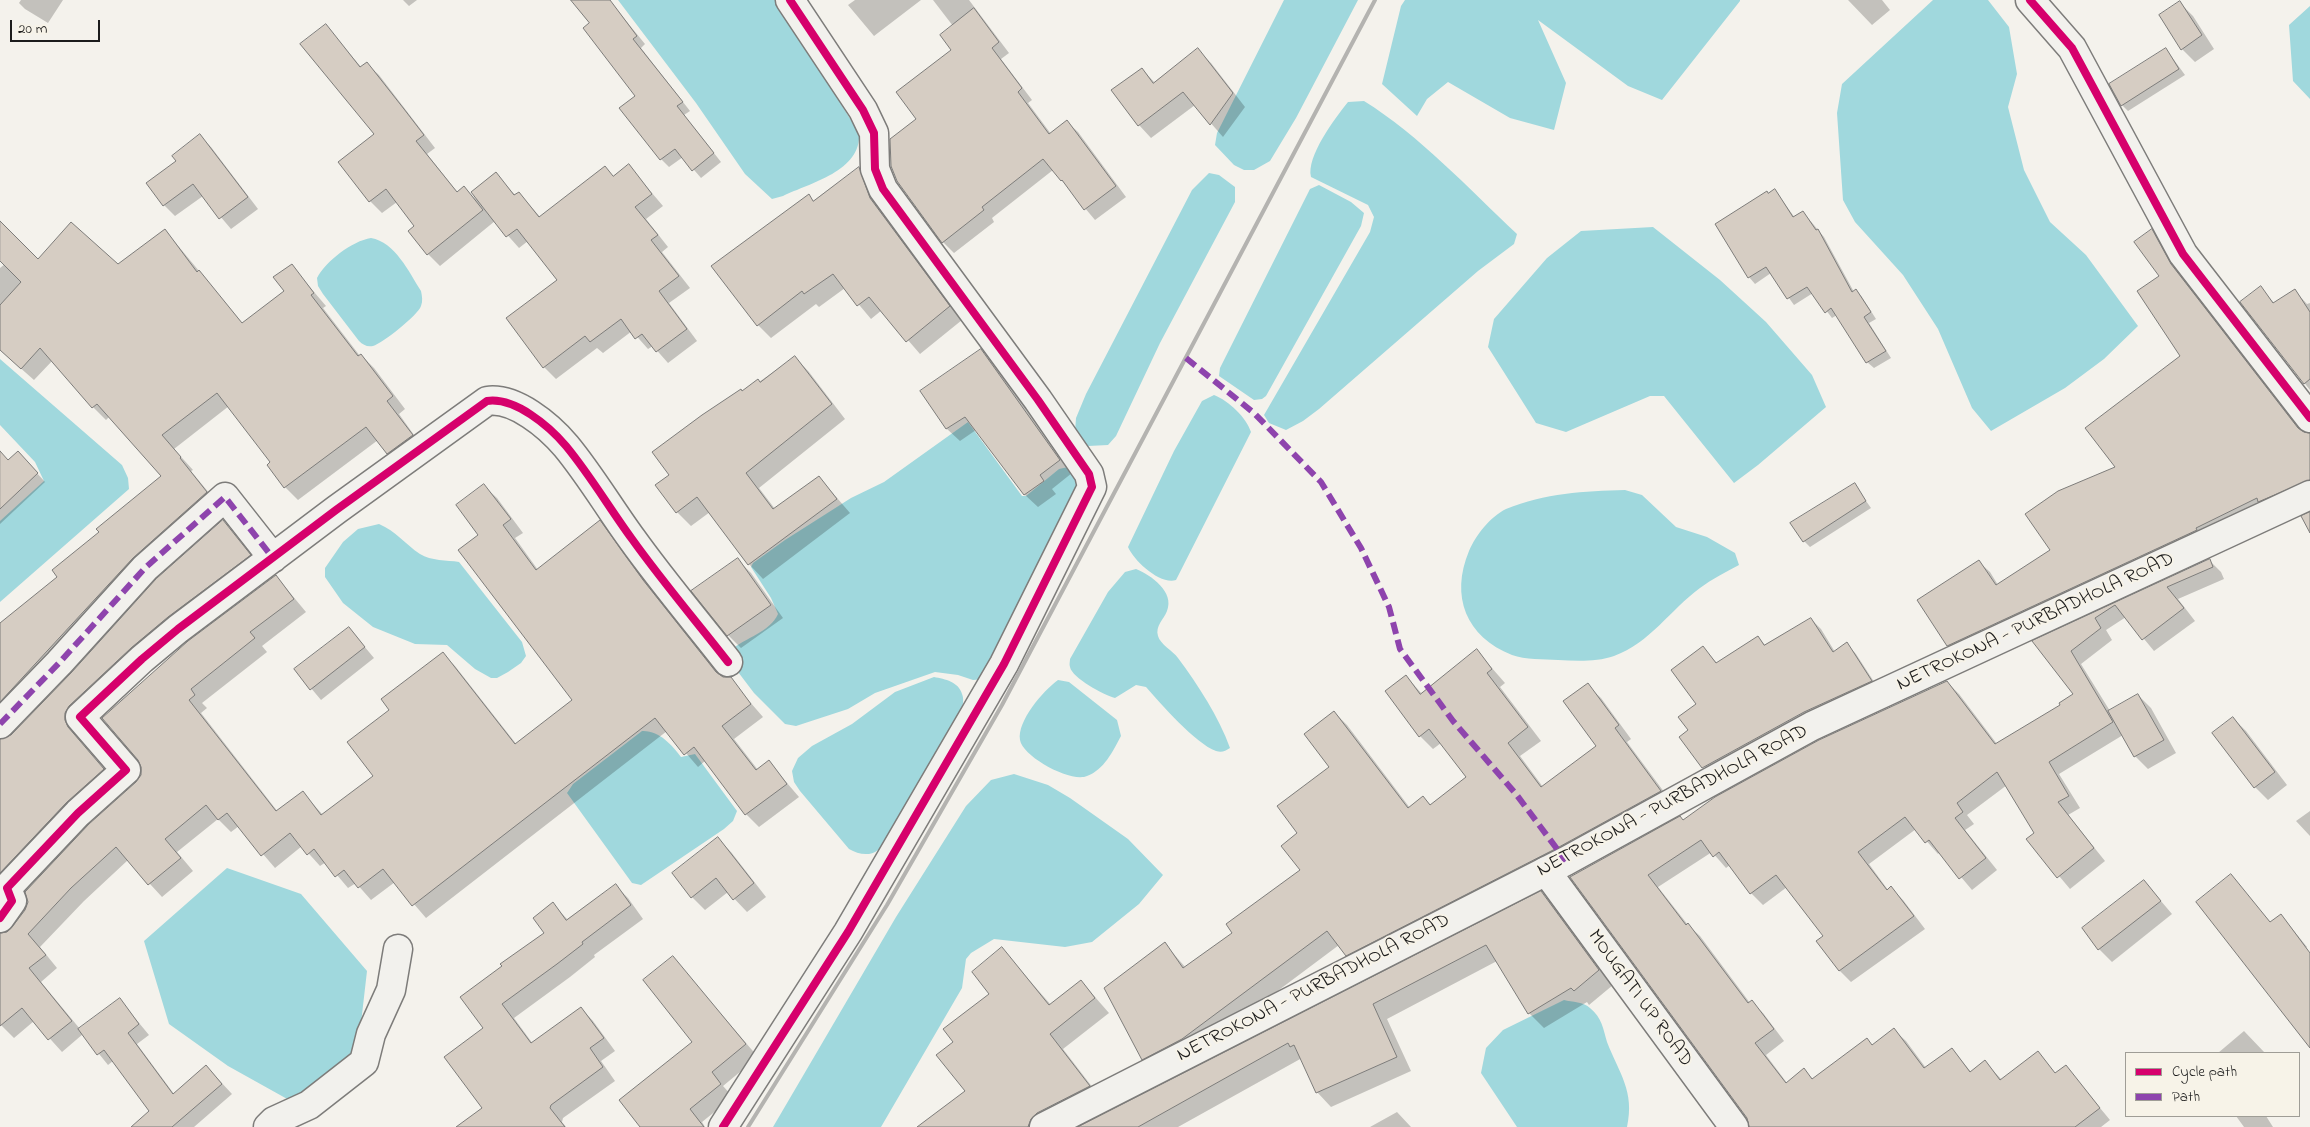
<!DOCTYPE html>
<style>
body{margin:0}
#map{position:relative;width:2310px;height:1127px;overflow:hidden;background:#f4f2ec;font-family:"Indie Flower",sans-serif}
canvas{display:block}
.legend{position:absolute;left:2125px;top:1052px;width:175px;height:65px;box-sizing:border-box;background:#f7f3e8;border:1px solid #9f9d96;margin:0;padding:6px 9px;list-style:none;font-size:15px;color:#1c1c1c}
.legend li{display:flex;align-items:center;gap:10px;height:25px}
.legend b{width:25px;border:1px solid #9f9d96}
.scale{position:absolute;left:10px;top:20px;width:90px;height:22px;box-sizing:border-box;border:2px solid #1c1c1c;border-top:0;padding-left:6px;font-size:15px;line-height:18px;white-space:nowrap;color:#1c1c1c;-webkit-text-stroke:4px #f7f3e8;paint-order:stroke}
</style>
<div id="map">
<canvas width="2310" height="1127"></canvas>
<ul class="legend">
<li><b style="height:6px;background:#d6006c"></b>Cycle path</li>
<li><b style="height:6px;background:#8e44ad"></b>Path</li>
</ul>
<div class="scale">20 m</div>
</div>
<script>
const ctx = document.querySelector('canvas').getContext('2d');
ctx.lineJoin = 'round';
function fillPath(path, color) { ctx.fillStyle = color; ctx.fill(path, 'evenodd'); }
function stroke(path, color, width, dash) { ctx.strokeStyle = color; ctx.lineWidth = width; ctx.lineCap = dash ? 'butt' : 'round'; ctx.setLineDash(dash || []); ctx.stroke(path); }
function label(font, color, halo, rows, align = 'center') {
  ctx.font = font + ' "Indie Flower",sans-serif'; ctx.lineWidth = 4; ctx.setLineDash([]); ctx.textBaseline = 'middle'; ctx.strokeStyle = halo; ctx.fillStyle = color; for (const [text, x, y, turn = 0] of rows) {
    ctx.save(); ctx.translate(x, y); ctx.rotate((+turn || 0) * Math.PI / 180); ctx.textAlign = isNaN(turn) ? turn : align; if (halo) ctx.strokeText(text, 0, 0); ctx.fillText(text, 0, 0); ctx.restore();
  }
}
const water = new Path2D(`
 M618 0H776L859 133C862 171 810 183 783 196L772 199 745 174 696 103Z
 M1284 0H1358L1296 118 1270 161 1254 170H1244L1234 165 1215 145 1217 133Z
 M1405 0H1740V1L1662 100 1628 86 1538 20 1566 83 1554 130 1510 118 1448 82 1427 99 1417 116 1382 84 1401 6Z
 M1933 0H1988L2009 27 2017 74 2008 107 2024 170 2050 222 2086 255 2138 326 2104 359 2065 388 1991 431 1972 408 1938 329 1903 275 1855 222 1843 200 1837 113 1842 84Z
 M2310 6V99L2293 81 2289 25Z
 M1364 101C1419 135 1469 189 1517 234L1514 244 1478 271 1319 409 1303 421 1286 430 1269 423 1264 415 1370 232 1374 217 1368 205 1311 177C1306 157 1335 118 1348 102Z
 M1209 173 1219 175 1235 187V202L1160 343 1116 436 1108 445 1088 446 1075 432 1076 418 1086 394 1192 190Z
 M1319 185 1351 202 1364 213 1361 226 1266 396 1262 399 1254 400 1219 376 1220 368 1310 189Z
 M1653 227 1720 280 1766 322 1812 375 1826 407 1758 465 1734 483 1664 396H1650L1566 432 1536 423 1488 347 1494 319 1547 258 1581 231Z
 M371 238C395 242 409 272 421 291 422 296 423 301 421 306 418 315 383 343 373 346 367 347 363 345 359 341L323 294 318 286 317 278C326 261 352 241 371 238Z
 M0 359 122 465 128 478 129 489 0 602V521L44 481 35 462 0 425Z
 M1214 395C1229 401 1246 417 1251 432L1176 580C1160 585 1134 561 1128 547L1174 451 1202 401Z
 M968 422 1022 496H1026L1059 469 1068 467 1073 471 1078 492 986 679 973 680 958 675 935 672 875 693 848 709 796 726 785 724 754 693 732 664 731 650C745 638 770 632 778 614L771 598 751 567 753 563 785 540 851 498 884 482Z
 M1625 490 1642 495 1676 527 1707 537 1735 553 1739 565C1726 572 1712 579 1700 588 1670 610 1650 643 1614 656 1597 662 1576 661 1558 660 1544 659 1525 660 1512 655 1466 637 1450 596 1469 551 1476 535 1490 517 1506 509 1545 493 1584 491 1625 490Z
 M379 524C396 531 405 544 420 554 431 561 447 560 459 562L522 642 526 656 521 663 508 672 497 678H491L475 669 447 645 415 644 373 627 343 603 325 577V568L343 542 358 529Z
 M1136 569C1151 575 1175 592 1167 611 1164 619 1155 626 1158 636 1160 644 1173 651 1178 658 1198 685 1219 717 1230 748 1225 751 1222 753 1216 751 1196 744 1160 703 1146 687L1136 685 1115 698C1104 695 1072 678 1070 667 1069 664 1070 662 1070 659L1108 592 1125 572Z
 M934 677C945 679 959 682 962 694 964 698 963 705 962 709 952 740 929 767 912 795 901 813 894 835 878 850 869 857 858 854 849 849L800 791 794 782 792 771 798 758 812 746 852 724 895 692Z
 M1058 680 1069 682 1117 720 1121 736C1113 751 1104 770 1087 776 1071 783 1023 757 1020 740 1017 721 1043 691 1058 680Z
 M642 731C659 730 672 745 681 757L695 754 737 811 733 821 724 829 641 885 632 883 567 793 573 784Z
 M1014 774 1048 785 1070 798 1128 839 1163 875 1139 904 1092 942 1065 947 994 939 971 953 966 959 962 988 881 1127H773L896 917 966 806 991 780Z
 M227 868 301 894 367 971 357 1058 298 1105 228 1066 169 1024 144 941Z
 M1564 1000C1572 1002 1584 1002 1590 1008 1602 1018 1603 1028 1607 1042 1619 1073 1635 1091 1627 1127H1517L1481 1073 1486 1048 1503 1030Z`);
const shadow = new Path2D(`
 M21 0H63L48 23 25 9 19 3Z
 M403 0H417L409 6Z
 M573 0H609L645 44 641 48 690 111 684 115 721 162 701 178 683 157 669 167 661 159 621 108 637 96 591 23Z
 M855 0H921L874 36 848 5Z
 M933 0H969L1009 53 1001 59 1032 100 1028 103 1051 134 1067 122 1078 132 1126 197 1095 220 1053 170 992 218 994 222 954 253 943 242 898 181 918 119 953 50V26Z
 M1848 0H1882L1890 10 1872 25Z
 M2180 3 2193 16 2214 49 2195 62 2182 49Z
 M326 26 361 67 366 63 379 75 435 148 427 154 458 193 464 188 476 199 496 174 516 196 519 193 541 218 605 168 614 177 629 166 663 206 646 219 668 247 662 252 690 288 669 303 697 341 668 363 653 346 648 349 632 331 603 353 597 348 556 379 544 367 559 280 528 241 519 248 495 221 440 266 428 254 416 226 397 202 382 213 370 201 376 135Z
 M2166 49 2185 75 2128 111 2122 105 2111 84Z
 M1198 50 1211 63 1245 107 1223 137 1195 105 1151 138 1139 125 1142 69 1155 83Z
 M200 136 211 147 258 209 231 229 203 196 175 216 164 205 177 161Z
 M859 168 872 181 883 213 962 320 920 354 882 310 871 319 845 288 819 307 816 304 771 338 758 325 809 196 814 201Z
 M1775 190 1795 218 1803 212 1824 237 1854 292 1856 290 1862 297 1876 319 1869 323 1891 358 1874 368 1867 362 1837 315 1832 318 1813 293 1794 305 1771 273 1755 284 1749 277 1768 195Z
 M0 223 38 261 118 265 165 230 243 324 286 291 291 265 326 306 323 308 360 356 361 355 374 368 405 409 399 414 424 449 401 466 378 440 298 500 285 487 272 463 229 406 174 449 193 470 191 471 219 505 0 728V624L59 577 100 532 162 476 109 417 106 420 93 407 53 360 34 380 0 350V268L5 264 0 259Z
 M2152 231 2162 241 2181 275 2303 433 2310 434V493L1959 656 1948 645 1979 562 1990 572 1998 585 2052 550 2117 467 2182 357 2160 276Z
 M2261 288 2275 304 2295 291 2307 304 2310 303V390L2241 302Z
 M981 351 994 364 1072 473 1052 489 1056 494 1038 507 1025 495 976 430 960 441 947 429 922 392Z
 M795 357 809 372 845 419 759 488 775 509 819 477 850 513 763 579 749 564 710 512 691 526 677 512 671 475 743 393Z
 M26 461 45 482 0 524V469Z
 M1854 484 1871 508 1810 547 1804 541Z
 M484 486 497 498 523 533 515 538 538 570 600 522 612 534 655 594 721 677 730 679 763 717 734 739 758 770 769 762 799 797 759 827 746 814 705 761 698 767 667 731 426 918 395 882 371 900 356 883 348 888 326 862 320 866 302 846 275 868 239 826 231 832 218 819 177 852 193 871 162 897 128 860 84 901 40 947 57 968 41 982 80 1029 120 1000 149 1035 137 1044 174 1094 206 1066 232 1094 194 1127H142L150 1111 113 1061 108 1065 83 1034 62 1052 34 1021 14 1038 0 1024V935L7 934 13 928 29 904 142 776 143 767 139 759 103 718 276 576 306 612 262 646 267 652 202 703 207 708 201 713 278 812 303 793 323 815 374 776 390 710 443 654 455 666 517 745 574 700 480 536Z
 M223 521 262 568 77 733 80 741 116 782 8 890 0 924V740L12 736Z
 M738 560 751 573 783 618 741 648 728 635Z
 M2209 560 2221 572 2224 579 2178 599 2195 621 2154 651 2126 617 2106 630 2112 640 2081 664 2110 711 2138 695 2151 708 2176 753 2148 769 2135 756 2123 735 2059 774 2080 808 2068 815 2105 861 2070 889 2028 839 2035 833 2007 785 1967 815 1974 824 1965 830 1997 870 1972 890 1940 852 1938 854 1916 829 1869 864 1888 890 1891 888 1903 900 1925 929 1851 982 1839 970 1825 936 1787 887 1763 905 1751 893 1730 865 1726 868 1712 852 1658 887 1688 925 1700 936 1750 1003 1751 1002 1763 1013 1784 1041 1766 1055 1787 1083 1804 1070 1814 1080 1873 1046 1894 1030 1906 1041 1926 1068 1952 1049 1971 1072 1985 1062 2002 1080 2038 1053 2056 1074 2066 1067 2110 1120 2101 1127H1750L1748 1117 1571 877 1684 821 1947 682 1959 694 1997 744 2062 705 2075 695 2034 642Z
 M1811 619 1821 629 1835 652 1847 644 1856 654 1880 691 1713 777 1681 737 1690 731 1698 704 1703 648 1717 663 1758 637 1766 646Z
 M349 628 374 658 321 700 295 669Z
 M1477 651 1505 683 1500 687 1541 741 1520 756 1543 787 1598 746 1587 685 1601 698 1631 739 1627 742 1673 804 1360 968 1339 945 1196 1052 1156 1072 1143 1059 1165 944 1186 968 1234 933 1301 870 1331 767 1334 712 1347 725 1410 808 1423 798 1431 805 1467 777 1441 743 1433 749 1420 736 1406 676 1422 694Z
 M2233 718 2246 731 2287 785 2268 800 2255 787Z
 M2310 811V836L2296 821Z
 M718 839 731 852 766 897 747 912 728 892 705 910 692 897Z
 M2231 876 2271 923 2281 915 2307 947 2299 954 2310 968V1046Z
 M2144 881 2172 914 2112 962 2099 949Z
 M616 886 628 898 643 919 594 955 595 957 570 977 514 1018 533 1044 581 1008 593 1021 615 1051 601 1061 615 1081 563 1118 562 1122 566 1127H482L485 1028 545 933 553 904 568 920Z
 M1541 893 1556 907 1613 985 1589 1005 1587 1002 1544 1028 1529 1013 1497 961 1387 1019 1411 1071 1331 1107 1317 1092 1302 1058 1178 1127H1081Z
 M1002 949 1051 1005 1081 981 1109 1013 1063 1049 1103 1101 1052 1127H938L966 1091 955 1042 991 994Z
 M673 958 758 1057 723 1086 733 1097 702 1122 705 1127H642L694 1042Z
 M2244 1031 2265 1053H2218Z
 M1397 1112 1411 1127H1370Z
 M2236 1116H2266L2273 1127H2244Z`);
const building = new Path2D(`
 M571 0H610L637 36 633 39 683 102 677 106 714 153 692 171 675 149 660 160 619 108 635 96 583 28 589 23Z
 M2180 1 2202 35 2181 50 2159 15Z
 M974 8 999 42 992 48 1022 88 1018 92 1049 134 1067 120 1116 186 1084 210 1062 180 1061 181 1043 159 982 207 984 210 942 243 897 181 891 166 890 139 916 119 896 92 951 50 940 35Z
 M326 24 360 67 367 62 404 109 424 135 416 141 457 192 464 186 483 210 427 255 408 231 414 226 386 189 369 202 338 162 374 134 300 44Z
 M1198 48 1233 93 1210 125 1183 92 1138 126 1111 90 1142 68 1153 83Z
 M2166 48 2179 69 2121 106 2109 84Z
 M200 134 248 197 219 219 193 184 163 206 146 183 176 161 172 156Z
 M629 164 652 194 635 207 658 235 651 240 679 276 659 291 687 329 656 352 642 334 635 339 621 319 590 342 585 336 543 368 506 318 557 280 517 229 506 237 471 192 496 172 514 195 519 192 539 217 605 166 613 176Z
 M859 167 870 198 950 306 906 342 869 297 857 306 833 274 804 294 802 291 757 326 711 266 809 194 813 201Z
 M1775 189 1793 217 1803 211 1816 230 1818 229 1852 292 1856 289 1871 312 1864 317 1886 351 1866 363 1831 308 1825 313 1807 287 1787 299 1766 267 1748 278 1715 224 1767 191 1768 193Z
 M0 221 38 259 71 222 118 264 165 229 197 272 199 270 242 323 284 291 273 277 292 264 314 293 311 295 358 356 361 354 393 396 387 401 413 435 387 454 366 427 284 488 267 465 270 462 217 393 162 435 181 457 180 458 207 492 133 558 0 702V623L57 577 52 570 99 532 96 529 161 476 97 404 92 408 40 348 21 369 0 350V305L21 282 0 261Z
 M2152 229 2171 264 2298 428 2304 432 2310 433V480L2258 502 2257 498 2196 528 2197 530 1947 646 1917 600 1979 560 1996 585 2050 550 2025 514 2058 491 2115 467 2085 428 2180 356 2137 291 2159 276 2134 242Z
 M2261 286 2273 303 2295 289 2310 312V379L2304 384 2240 302Z
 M981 349 1060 460 1040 475 1044 481 1024 495 965 417 946 429 920 391Z
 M795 356 832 404 746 473 773 509 819 476 837 499 748 565 697 497 676 513 655 485 669 475 652 452 702 415 741 389 742 391 758 379 760 382Z
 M0 451 8 460 18 451 38 473 0 509Z
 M1855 483 1866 501 1803 542 1790 523Z
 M484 484 511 519 503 525 536 570 600 520 643 580 716 672 723 677H731L751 704 722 726 756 770 769 760 787 784 745 815 694 747 684 755 655 718 412 906 383 869 358 888 344 870 335 877 314 849 307 855 290 833 261 856 227 813 218 820 206 805 165 839 181 858 148 885 116 847 71 888 28 934 46 955 29 968 72 1021 48 1040 22 1008 0 1026V933L7 932 12 927 25 910 28 902 25 892 89 824 136 782 141 775V767L138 760 102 718 188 641 276 575 294 599 250 632 255 638 191 689 195 695 189 700 276 811 303 791 321 815 373 776 347 742 389 710 381 699 443 652 515 744 572 700 458 550 478 535 456 505Z
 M2310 512V533L2301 516Z
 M223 520 251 555 168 617 131 648 69 706 65 713V720L68 727 104 769 67 802 0 873V739L11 735 71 673 156 579Z
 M738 558 771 605 727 636 691 591Z
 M2210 559 2213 567 2167 587 2184 608 2142 640 2115 605 2095 618 2101 628 2071 651 2113 722 2049 762 2069 796 2058 802 2094 848 2057 878 2026 839 2034 833 1997 772 1957 803 1963 812 1955 818 1986 858 1959 879 1929 840 1925 843 1905 817 1858 852 1887 890 1891 886 1914 916 1839 971 1816 941 1823 936 1776 875 1750 894 1719 852 1713 857 1701 840 1648 875 1686 925 1688 923 1748 1003 1752 1000 1774 1029 1755 1043 1786 1083 1804 1068 1812 1079 1867 1038 1872 1045 1894 1028 1924 1068 1952 1048 1970 1072 1985 1060 2000 1080 2038 1051 2055 1073 2066 1065 2100 1108 2075 1127H1749L1747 1118 1570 877 1680 816 1683 820 1715 797 1819 740 1947 681 1995 744 2060 705 2059 703 2073 694 2032 641Z
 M1811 618 1833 652 1847 642 1872 681 1804 712 1702 768 1679 737 1688 730 1678 717 1696 704 1671 670 1703 646 1716 663 1758 636 1764 645Z
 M349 627 365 647 310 690 294 669Z
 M1477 649 1492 669 1487 673 1528 727 1508 743 1541 787 1596 746 1563 701 1588 683 1619 725 1615 728 1661 791 1559 847 1346 956 1327 931 1182 1039 1142 1060 1104 988 1165 942 1183 968 1232 933 1226 924 1300 870 1281 846 1297 833 1277 806 1329 767 1304 734 1334 711 1408 808 1423 796 1430 805 1466 777 1429 729 1419 737 1385 691 1406 675 1420 694Z
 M2138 694 2164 740 2134 757 2108 711Z
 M2233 717 2275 772 2254 788 2212 733Z
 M718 837 754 883 733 900 716 878 691 898 672 873Z
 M2231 874 2270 922 2281 914 2310 953V1048L2196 902Z
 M2144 880 2161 901 2098 950 2082 928Z
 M616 884 631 905 582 942 583 944 557 964 502 1004 531 1043 581 1007 604 1038 590 1048 603 1067 551 1105 550 1108 565 1127H456L482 1108 444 1057 483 1028 460 997 502 966 500 964 544 933 533 918 553 902 566 920Z
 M1541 891 1599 970 1574 991 1571 988 1528 1014 1486 945 1373 1004 1397 1057 1316 1093 1294 1045 1290 1047 1288 1043 1138 1127H1078Z
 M1002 947 1049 1005 1081 980 1095 998 1050 1034 1090 1086 1037 1113 1031 1119 1028 1127H917L965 1091 936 1055 953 1042 943 1029 989 994 972 972Z
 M673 956 746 1044 712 1072 721 1084 690 1109 704 1127H640L619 1100 692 1042 643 980Z
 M120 998 139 1024 128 1033 173 1094 206 1065 222 1084 172 1127H131L149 1111 104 1050 97 1055 78 1029Z`);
const minor = new Path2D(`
 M2030 0 2072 48 2183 254 2310 418
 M0 724 59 663 145 568 225 497 273 558
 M0 918 12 901 7 888 78 813 126 770 80 717 142 659 178 629 336 510 487 401C515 397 549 426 566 446 590 475 610 509 632 539 662 581 696 621 728 662
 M268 1127 274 1121 309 1105 364 1062 371 1034 391 990 398 949
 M723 1127 848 932 1004 664 1092 487 1089 474 1038 400 883 189 875 169 874 133 863 110 790 0`);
const tertiary = new Path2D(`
 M1546 871 1734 1127`);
const secondary = new Path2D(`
 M1044 1127 1566 861 1812 726 2310 495`);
const rail = new Path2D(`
 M748 1127 887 905 1002 705 1375 0`);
const quiet = new Path2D(`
 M1186 358 1254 413 1321 482 1361 548 1389 607 1400 649 1453 721 1516 794 1566 861
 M0 724 59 663 145 568 225 497 273 558`);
const cycleway = new Path2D(`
 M2030 0 2072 48 2183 254 2310 418
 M0 918 12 901 7 888 78 813 126 770 80 717 142 659 178 629 336 510 487 401C515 397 549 426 566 446 590 475 610 509 632 539 662 581 696 621 728 662
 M723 1127 848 932 1004 664 1092 487 1089 474 1038 400 883 189 875 169 874 133 863 110 790 0`);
const streetNames = [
 ["NETROKONA - PURBADHOLA ROAD",2036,623,-25],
 ["NETROKONA - PURBADHOLA ROAD",1673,802,-28],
 ["NETROKONA - PURBADHOLA ROAD",1314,989,-27],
 ["MOUGATI UP ROAD",1639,999,54]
];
fillPath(water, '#a0d8dd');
fillPath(shadow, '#0003');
fillPath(building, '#d6cdc3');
stroke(building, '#7d7c7a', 1);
stroke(minor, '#7d7c7a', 31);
stroke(tertiary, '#7d7c7a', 31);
stroke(secondary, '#7d7c7a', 31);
stroke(minor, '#f2f1ed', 28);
stroke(tertiary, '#f2f1ed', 28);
stroke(secondary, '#f2f1ed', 28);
stroke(rail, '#b4b3b0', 4);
stroke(quiet, '#8e44ad', 6, [12, 6]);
stroke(cycleway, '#d6006c', 8);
label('20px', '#1c1c1c', '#f7f3e8', streetNames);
</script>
